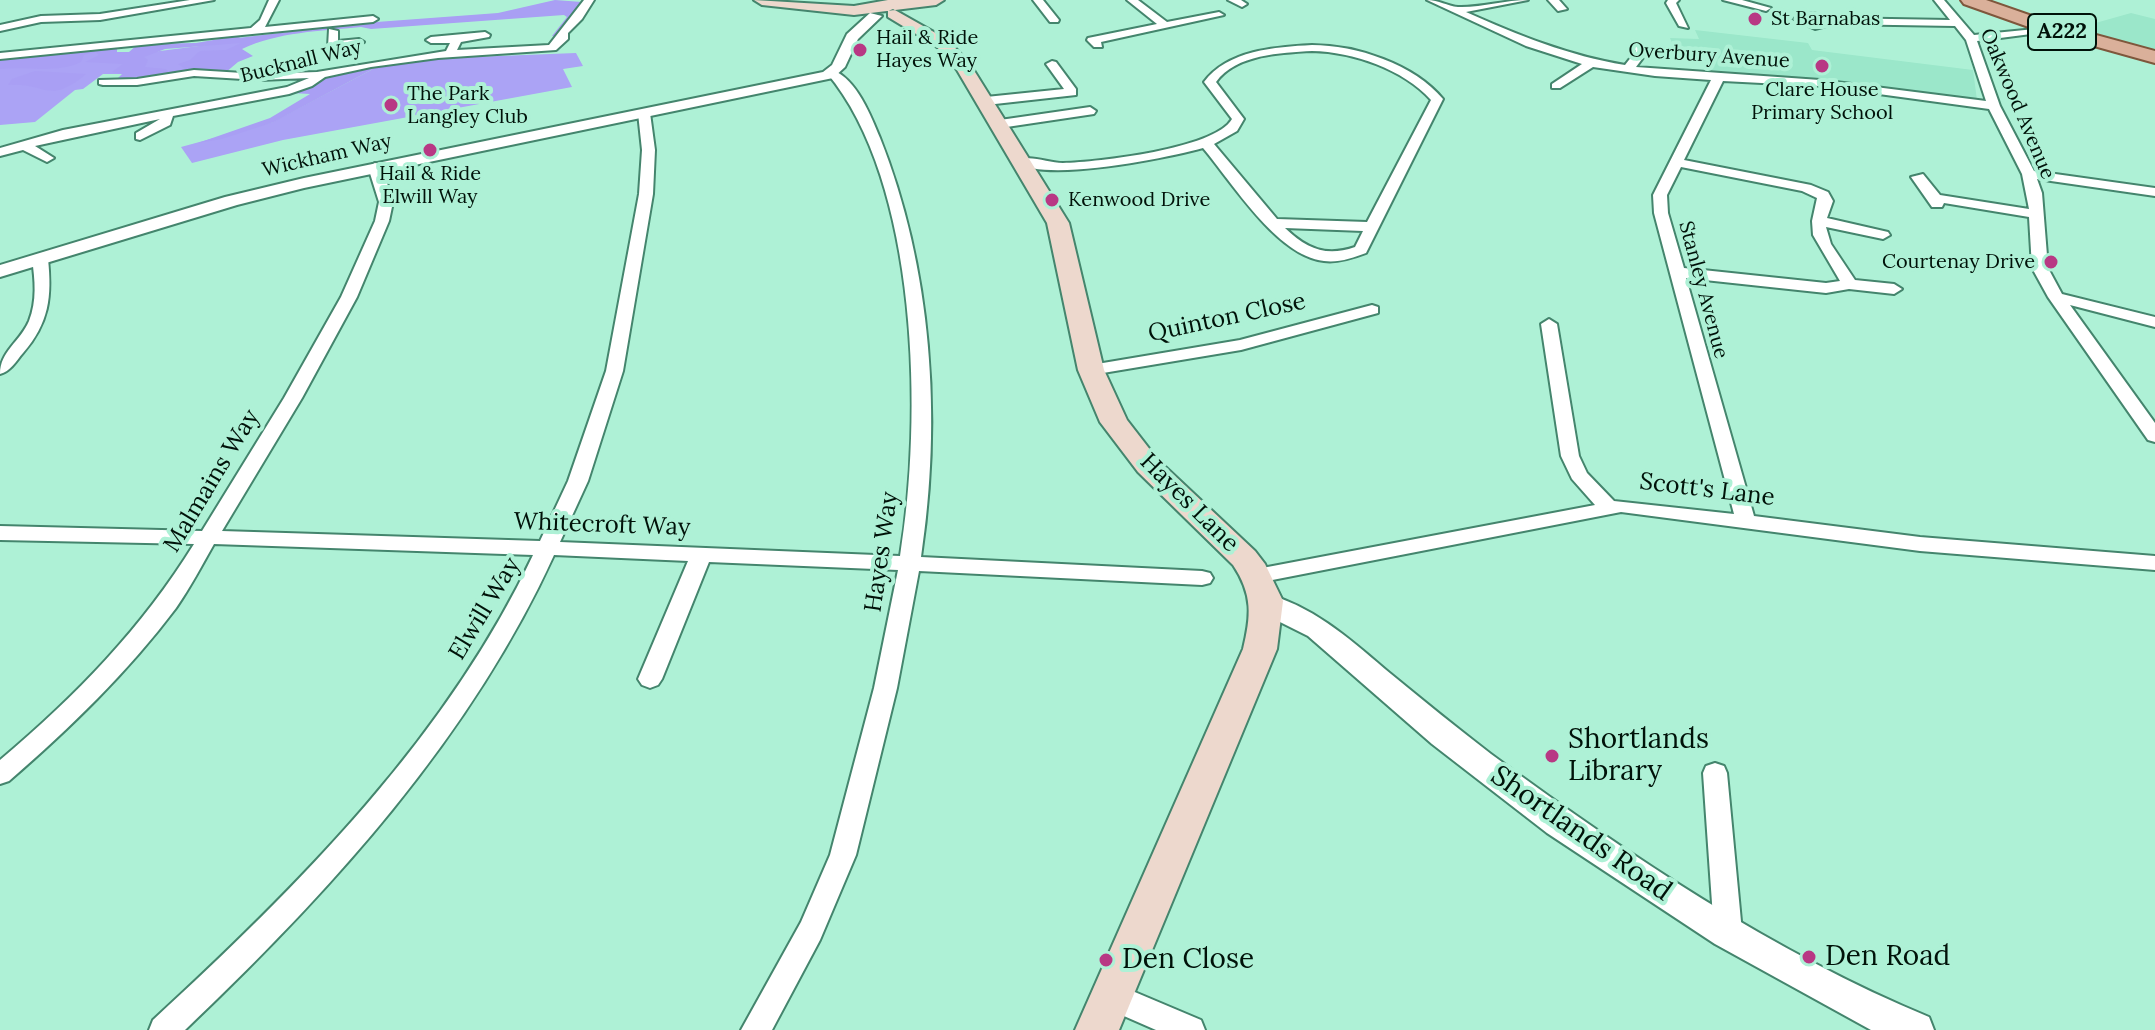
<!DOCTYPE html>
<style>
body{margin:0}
canvas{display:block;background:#aef1d6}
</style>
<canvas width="2155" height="1030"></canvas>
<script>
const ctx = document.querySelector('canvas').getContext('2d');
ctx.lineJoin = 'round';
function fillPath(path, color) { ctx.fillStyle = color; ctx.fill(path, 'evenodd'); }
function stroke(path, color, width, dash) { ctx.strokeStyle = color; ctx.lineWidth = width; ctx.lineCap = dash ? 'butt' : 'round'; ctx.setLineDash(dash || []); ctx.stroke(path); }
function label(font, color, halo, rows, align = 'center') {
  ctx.font = font + ' Lora,serif'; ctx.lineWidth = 8; ctx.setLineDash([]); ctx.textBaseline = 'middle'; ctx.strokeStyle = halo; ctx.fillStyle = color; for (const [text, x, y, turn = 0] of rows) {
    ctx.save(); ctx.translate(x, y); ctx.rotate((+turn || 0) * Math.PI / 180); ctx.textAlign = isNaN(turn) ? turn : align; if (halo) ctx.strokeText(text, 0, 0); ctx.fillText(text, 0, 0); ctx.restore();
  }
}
const built = new Path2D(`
 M2131 13 2155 19V54L2067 31Z
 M1695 30 1808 43 1812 50 1973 70 1977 100 1838 81 1707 72 1704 62 1679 60 1670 38 1699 39Z`);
const green = new Path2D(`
 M246 40 248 43 194 71 124 81 121 79 127 74H103L83 89 75 90 35 122 0 125V66L96 51 102 53 105 58Z
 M576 53 583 66 563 69 572 87 283 140 192 163 181 147 273 122 373 69 447 58Z`);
const forest = new Path2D(`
 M555 0 582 2 557 37 552 36 567 17 564 15 371 29 361 27C320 31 278 32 242 49L253 56 238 62 225 73 188 71 178 64 190 60 200 51 226 50 241 43 165 49 144 57 148 60 145 67 166 69 171 75 132 80 142 75 117 79 122 74 112 72 123 64 85 62 99 55 96 52 84 55 81 62C56 74 28 66 0 69V58L117 46V52H129L138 44 196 43 248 34 238 38 363 23 498 13Z
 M553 49 560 51 462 57 371 70 274 122 222 139 198 143 270 118 310 94 291 93 338 72 429 58Z
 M35 71 86 74C48 106 47 82 8 85L12 79Z`);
const minor = new Path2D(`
 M190 0H214L100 20 41 22 0 31V25L41 16 100 14Z
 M269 0H279L265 27 373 16 378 19 373 22 0 59V53L251 28 260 20Z
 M584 0H594L582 19 568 33V39L556 50 438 58 371 67 325 77 312 86 289 94 173 116 170 125 140 140 136 139V133L160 119 35 146 54 158 47 162 23 150 0 156V148L63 130 287 87 309 78 259 80 194 76 137 85H103L99 84V80L137 79 194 70 259 74 317 72 446 51 450 43H431L426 40 431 37 485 32 490 35 489 37 461 42 457 50 549 45Z
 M1033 0H1043L1059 20 1058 22H1050Z
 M1127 0H1138L1167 22 1219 12 1224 15 1101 42 1102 47H1094L1087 40 1088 38 1157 24Z
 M1228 0H1241L1247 4 1242 7Z
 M1427 0C1439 0 1447 6 1458 7 1480 8 1505 0 1528 0L1466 12C1518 35 1569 56 1625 65L1636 51 1631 46 1636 43 1648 51 1636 67 1820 80 1986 101 1966 40 1955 26 1834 24 1815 29 1793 19 1813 13 1831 18 1950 20 1934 0H1944L1974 35 2035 29 2036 31 2031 34 1977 41 2000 106 2034 171 2155 188V196L2037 179 2042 193 2048 268 2062 294 2155 317V327L2070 305 2155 423V442L2148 440 2048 297 2032 268 2029 217 1944 203 1942 207H1932L1911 177 1923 174 1940 195 2029 209 2022 174 1989 109 1820 86 1723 81 1684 160 1811 185 1828 192 1833 201 1827 218 1888 232 1890 235 1883 239 1826 227 1831 244 1855 280 1894 284 1902 289 1894 294 1849 289 1826 293 1686 278 1754 516 1920 537 2155 556V570L1920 551 1621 512 1257 583 1250 581 1246 576 1250 571 1257 569 1595 505 1572 479 1561 456 1541 324 1549 319 1557 324 1579 456 1587 473 1614 501 1734 514 1654 213 1653 195 1711 80 1655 76 1593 67 1560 88H1552V84L1582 64 1526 46ZM1813 19 1823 22 1807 20ZM1681 167 1802 191 1817 198 1812 221 1813 235 1840 281 1826 283 1684 268 1668 213 1667 195Z
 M1548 0H1559L1567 9 1558 11Z
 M1668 0H1679L1676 3 1688 28 1679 26 1666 3Z
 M1723 0H1742L1771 8 1766 11Z
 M329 29 338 31V41L359 39 364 42 359 45 328 47Z
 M1312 45C1356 45 1414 64 1443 99L1366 253C1353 258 1338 263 1324 261 1277 256 1232 182 1203 148 1167 158 1045 183 1015 162 1027 153 1048 163 1063 163 1097 162 1215 149 1232 119L1204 82C1228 50 1275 47 1312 45ZM1312 51C1353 52 1403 69 1431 100L1367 222 1277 219 1214 144 1237 131 1244 119 1216 82C1236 54 1281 53 1312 51ZM1285 228 1363 231 1355 247C1326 257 1307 249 1285 228Z
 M1052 61 1056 62 1076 89V95L986 105 980 101 986 97 1064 89 1046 64Z
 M833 70C857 80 871 116 880 138 932 269 942 419 921 557L1202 571 1210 573 1213 578 1210 583 1202 585 919 571 897 688 856 855 820 940 772 1030H741L801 922 830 855 874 688 898 570 709 562 662 679 658 685 650 688 642 685 638 679 688 561 554 555C470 739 330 892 185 1030H149L153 1020C300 885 447 737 533 555L214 544C202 565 190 588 176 608 127 673 70 728 9 781L0 784V760C76 696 142 628 194 544L0 540V526L202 531 284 398 341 297 375 221 379 202 368 167 375 163 382 167 393 202 389 221 357 297 302 398 222 531 540 541 568 481 606 371 639 194 642 150 638 113 644 109 650 113 655 150 653 194 623 371 588 481 560 542 900 556C923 420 919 182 827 73Z
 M1090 107 1096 111 1094 114 1000 128 994 124 1000 120Z
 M40 254 48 259C52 297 49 323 23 353 16 361 10 372 0 374 0 351 20 342 29 321 37 301 35 280 32 259Z
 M1372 305 1378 307V313L1241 350 1091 375 1082 370 1091 365 1240 340Z
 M1715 763 1724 766 1727 773 1742 932 1738 941 1728 945 1718 941 1714 932 1703 773 1706 766Z
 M1111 982 1201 1020 1205 1030H1156L1101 1006 1096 996 1101 986Z`);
const tertiary = new Path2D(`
 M870 13 882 16 858 39 845 67 833 78 304 188 237 205 0 277V265L225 197 304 178 823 72 832 65 847 34Z
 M1270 595C1318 609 1354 643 1391 674 1424 701 1457 728 1491 754 1625 853 1774 953 1929 1017L1934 1030H1871L1715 944 1547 833 1432 744 1308 636 1260 612 1256 605 1260 598Z`);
const secondary = new Path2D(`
 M754 0 854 6 888 0H944L936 5 854 15 762 5Z
 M893 9 948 40 970 64 1069 223 1104 370 1127 420 1158 460 1255 551 1265 564 1283 601 1277 649 1119 1030H1075L1243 649C1251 616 1253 595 1233 565L1138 472 1100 422 1078 370 1047 223 957 70 936 46 888 17V11Z`);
const primary = new Path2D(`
 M1961 0H1986L2052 23 2155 51V63L2040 31 1964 4Z`);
const markers = [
 [1755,19,8,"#b83884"],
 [860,50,8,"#b83884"],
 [1822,66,8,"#b83884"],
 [391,105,8,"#b83884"],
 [430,150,8,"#b83884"],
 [1052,200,8,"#b83884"],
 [2051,262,8,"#b83884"],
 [1552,756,8,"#b83884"],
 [1809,957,8,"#b83884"],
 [1106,960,8,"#b83884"]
];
const farPoinames = [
 ["St Barnabas",1771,19],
 ["Hail & Ride",876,38],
 ["Hayes Way",876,61],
 ["Clare House",1822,90,"center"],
 ["Primary School",1822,113,"center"],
 ["The Park",407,94],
 ["Langley Club",407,117],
 ["Hail & Ride",430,174,"center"],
 ["Elwill Way",430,197,"center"],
 ["Kenwood Drive",1068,200],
 ["Courtenay Drive",2035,262,"right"]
];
const farStreetnames = [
 ["Overbury Avenue",1709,56,4],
 ["Bucknall Way",301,62,-14],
 ["Oakwood Avenue",2017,104,67],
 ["Wickham Way",327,156,-13],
 ["Stanley Avenue",1703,290,75]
];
const shields = [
 [2062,32,68]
];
const shieldNames = [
 ["A222",2062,32]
];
const streetNames = [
 ["Quinton Close",1227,318,-12],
 ["Malmains Way",212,481,-59],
 ["Scott's Lane",1707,490,7],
 ["Hayes Lane",1189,503,45],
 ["Whitecroft Way",602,525,2],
 ["Hayes Way",882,552,-82],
 ["Elwill Way",485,609,-59]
];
const nearPoinames = [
 ["Shortlands",1568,740],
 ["Library",1568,772],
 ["Den Road",1825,957],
 ["Den Close",1122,960]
];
const nearStreetnames = [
 ["Shortlands Road",1581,834,35]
];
fillPath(built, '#9be7ca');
fillPath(green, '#aba3f5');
fillPath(forest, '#a99ff4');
stroke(minor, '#44856d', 4);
stroke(tertiary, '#44856d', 4);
stroke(secondary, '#44856d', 4);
stroke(primary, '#7e573c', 4);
fillPath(minor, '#fff');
fillPath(tertiary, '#fff');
fillPath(secondary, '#edd8cd');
fillPath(primary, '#dab09a');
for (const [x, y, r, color] of markers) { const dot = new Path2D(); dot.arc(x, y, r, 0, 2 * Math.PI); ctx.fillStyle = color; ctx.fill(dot); stroke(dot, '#aef1d6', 3); }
label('20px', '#001209', '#aef1d6', farPoinames, 'left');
label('20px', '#001209', '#aef1d6', farStreetnames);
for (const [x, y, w] of shields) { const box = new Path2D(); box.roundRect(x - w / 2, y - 18, w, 36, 6); ctx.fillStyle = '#aef1d6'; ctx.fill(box); stroke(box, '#001209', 2); }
label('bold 22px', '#001209', null, shieldNames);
label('24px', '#001209', '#aef1d6', streetNames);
label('28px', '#001209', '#aef1d6', nearPoinames, 'left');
label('28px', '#001209', '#aef1d6', nearStreetnames);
</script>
